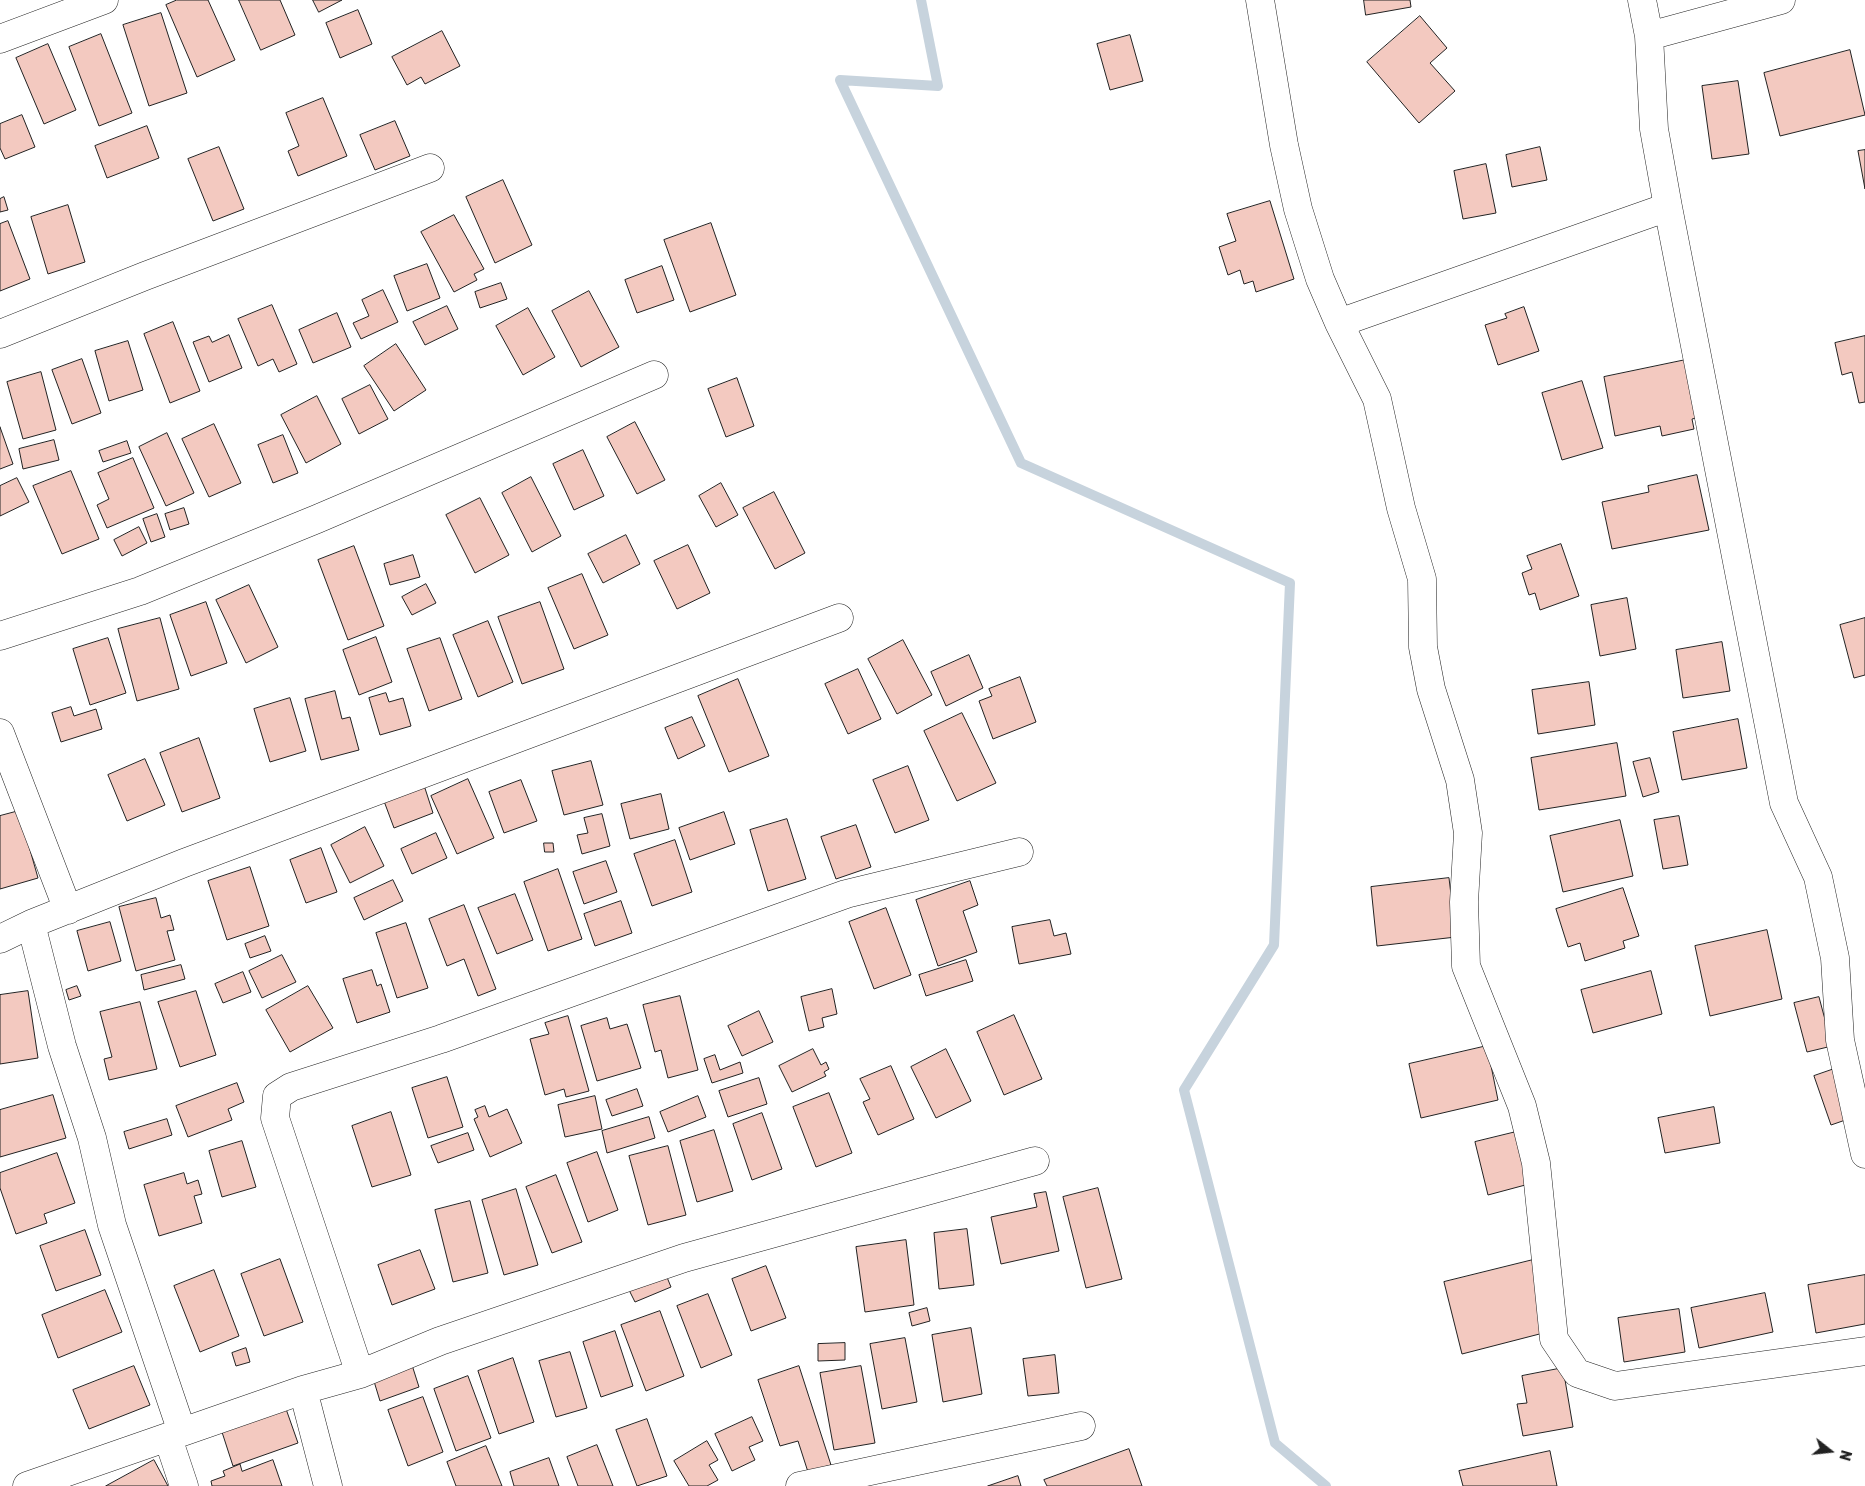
<!DOCTYPE html>
<style>
body{margin:0}
#map{position:relative;width:1865px;height:1486px;overflow:hidden;background:#fff;font-family:Rubik,sans-serif}
canvas{display:block}
.north{position:absolute;left:1805px;top:1426px;width:50px;height:50px;-webkit-text-stroke:4px #fff;paint-order:stroke;rotate:106deg;font-size:14px;font-weight:700;line-height:20px;text-align:center;color:#222}
.north::after{content:'';display:block;margin:auto;width:18px;height:22px;background:#222;clip-path:polygon(50% 0,100% 100%,50% 72%,0 100%)}
</style>
<div id="map">
<canvas width="1865" height="1486"></canvas>
<div class="north">N</div>
</div>
<script>
const ctx = document.querySelector('canvas').getContext('2d');
ctx.lineJoin = 'round';
function stroke(path, color, width, dash) { ctx.strokeStyle = color; ctx.lineWidth = width; ctx.lineCap = dash ? 'butt' : 'round'; ctx.setLineDash(dash || []); ctx.stroke(path); }
function fillPath(path, color) { ctx.fillStyle = color; ctx.fill(path, 'evenodd'); }
const stream = new Path2D(`
 M921 0 938 86 840 80 1021 463 1290 583 1274 945 1184 1090 1275 1443 1326 1486`);
const building = new Path2D(`
 M177 0H208L235 60 197 77 166 5Z
 M239 0H280L295 35 261 50Z
 M313 0H342L319 12Z
 M1364 0H1410L1411 7 1366 15Z
 M358 10 372 44 340 58 326 23Z
 M161 13 187 93 149 106 123 25Z
 M1420 16 1447 48 1430 63 1455 91 1419 123 1367 62Z
 M442 31 460 66 425 84 421 77 407 85 392 57Z
 M101 34 132 113 99 126 69 47Z
 M1130 35 1143 81 1110 90 1097 44Z
 M48 44 76 110 44 124 16 58Z
 M1850 50 1865 115 1780 136 1764 73Z
 M1738 81 1749 154 1712 159 1702 86Z
 M323 98 347 156 298 176 288 151 299 146 286 113Z
 M22 115 35 147 5 159 0 148V124Z
 M395 121 410 156 375 170 360 135Z
 M147 126 159 158 107 178 95 146Z
 M219 147 244 209 213 221 188 159Z
 M1540 147 1547 180 1512 187 1506 155Z
 M1865 150V189L1858 151Z
 M1486 164 1496 213 1463 219 1454 171Z
 M503 180 532 245 495 263 466 197Z
 M4 197 8 210 0 212V199Z
 M1270 201 1294 279 1256 292 1253 281 1244 284 1240 270 1228 275 1219 247 1236 241 1227 214Z
 M68 205 85 262 48 274 31 217Z
 M454 215 484 269 474 274 477 280 454 292 421 232Z
 M8 221 30 279 0 291V224Z
 M711 223 736 295 690 312 664 240Z
 M427 264 440 298 407 311 394 276Z
 M662 266 674 300 637 313 625 280Z
 M501 283 507 299 480 308 475 292Z
 M383 290 398 322 361 339 353 323 369 316 362 300Z
 M589 291 619 347 581 367 552 311Z
 M272 305 297 364 279 372 273 359 258 366 238 319Z
 M447 306 458 329 425 345 413 322Z
 M1524 307 1539 351 1498 365 1485 325 1507 318 1505 314Z
 M528 308 555 357 523 375 496 326Z
 M337 313 351 347 313 363 299 330Z
 M173 322 200 391 170 403 144 334Z
 M229 335 242 368 209 382 193 342 209 336 212 342Z
 M1865 336V402L1859 403 1852 372 1842 375 1835 343Z
 M128 341 143 390 109 401 95 351Z
 M396 344 426 390 394 411 364 366Z
 M1700 357 1712 414 1692 419 1694 429 1662 436 1660 426 1615 436 1604 377Z
 M82 359 101 413 72 424 52 370Z
 M41 372 56 430 23 439 7 382Z
 M737 378 754 426 726 437 708 389Z
 M1582 381 1603 448 1562 460 1542 393Z
 M370 385 388 419 359 434 342 399Z
 M317 396 341 444 306 463 281 415Z
 M635 422 665 480 637 494 607 437Z
 M214 424 241 483 209 497 182 439Z
 M0 427 13 464 0 469Z
 M167 433 194 493 166 506 139 447Z
 M283 435 298 473 273 483 258 445Z
 M54 440 59 460 23 469 19 449Z
 M127 441 131 453 103 462 99 451Z
 M583 450 604 496 574 510 553 464Z
 M133 458 154 508 107 528 97 505 109 499 98 473Z
 M71 471 99 539 62 554 33 486Z
 M1697 475 1709 530 1612 549 1602 502 1649 492 1648 486Z
 M531 477 561 536 532 552 502 493Z
 M17 478 29 502 0 516V486Z
 M721 483 738 515 716 527 699 496Z
 M774 492 805 553 775 569 743 508Z
 M480 498 509 555 475 573 446 515Z
 M184 508 189 524 170 530 165 514Z
 M157 514 165 537 151 542 143 519Z
 M139 527 147 543 122 556 114 540Z
 M626 535 640 564 603 583 588 554Z
 M1561 544 1579 596 1540 610 1535 593 1529 595 1522 573 1532 569 1527 556Z
 M688 545 710 593 677 609 654 561Z
 M354 546 384 626 348 640 318 560Z
 M413 555 420 577 390 585 384 564Z
 M582 574 608 635 574 649 548 588Z
 M426 584 436 603 412 615 402 597Z
 M249 585 278 647 246 663 216 600Z
 M1627 598 1636 649 1600 656 1591 605Z
 M206 602 227 663 191 676 170 615Z
 M540 602 564 669 522 684 498 617Z
 M160 618 179 689 137 701 118 629Z
 M1865 618V675L1854 678 1840 625Z
 M488 621 513 682 478 697 453 635Z
 M376 637 392 682 359 695 343 650Z
 M108 638 126 693 90 705 73 649Z
 M440 638 462 699 429 711 407 649Z
 M903 640 932 695 897 714 868 659Z
 M1722 642 1730 691 1683 698 1676 650Z
 M969 655 983 688 946 706 931 672Z
 M858 669 881 719 848 734 825 684Z
 M1020 677 1036 722 993 739 979 701 992 696 989 689Z
 M738 679 769 756 729 772 698 696Z
 M1589 682 1595 725 1538 734 1532 690Z
 M335 691 342 719 350 717 359 750 321 760 305 699Z
 M386 693 389 702 403 698 411 726 380 735 369 698Z
 M290 698 306 751 270 762 254 709Z
 M71 707 74 716 96 709 102 729 61 742 52 713Z
 M962 713 996 783 957 801 924 731Z
 M692 717 705 746 678 759 665 728Z
 M1738 719 1747 768 1682 780 1673 732Z
 M199 738 220 798 182 812 160 753Z
 M1617 743 1626 796 1539 810 1531 758Z
 M1650 758 1659 792 1643 797 1633 762Z
 M145 759 165 805 127 821 108 775Z
 M591 761 603 805 564 815 552 771Z
 M908 766 929 820 895 833 873 780Z
 M422 779 433 813 394 828 381 793Z
 M468 779 494 838 457 854 431 796Z
 M521 780 537 821 504 833 489 792Z
 M661 794 669 829 630 839 621 804Z
 M19 811 38 878 0 889V816Z
 M724 812 735 844 690 860 679 828Z
 M602 814 610 846 582 854 577 835 588 833 584 818Z
 M1679 816 1688 865 1663 869 1654 820Z
 M787 819 806 879 768 891 750 830Z
 M1620 820 1633 876 1563 892 1550 836Z
 M856 825 871 867 836 879 821 837Z
 M365 827 384 866 350 883 331 845Z
 M436 833 447 858 412 874 401 849Z
 M675 840 692 892 652 906 634 854Z
 M544 843H553L554 852H545Z
 M321 848 337 892 306 903 290 860Z
 M606 861 617 892 584 904 573 872Z
 M250 867 269 926 227 940 208 881Z
 M558 869 582 939 548 951 524 882Z
 M1449 878 1456 937 1377 946 1371 887Z
 M393 880 403 901 364 920 354 898Z
 M970 881 978 905 963 911 977 952 938 966 916 900Z
 M1623 888 1639 936 1623 941 1625 948 1585 961 1580 943 1568 947 1556 909Z
 M515 894 533 940 497 954 478 908Z
 M156 898 161 918 170 915 174 930 167 931 175 960 136 971 119 907Z
 M621 901 632 933 595 946 584 914Z
 M464 905 496 989 478 996 464 959 447 966 429 919Z
 M886 908 911 975 874 989 849 922Z
 M1050 920 1054 936 1066 933 1071 954 1019 964 1012 927Z
 M110 922 121 961 88 971 77 931Z
 M406 923 428 988 397 998 376 933Z
 M1767 930 1782 999 1710 1016 1695 946Z
 M265 936 271 951 250 958 245 944Z
 M282 955 296 982 262 998 249 971Z
 M966 960 973 981 926 996 919 975Z
 M181 965 185 979 144 990 141 975Z
 M372 970 377 986 381 984 390 1012 357 1023 343 979Z
 M1651 971 1662 1014 1593 1033 1581 990Z
 M243 972 251 992 223 1003 215 984Z
 M77 986 81 996 69 1000 66 990Z
 M308 986 333 1028 290 1052 266 1010Z
 M832 989 837 1014 822 1018 824 1027 809 1031 801 997Z
 M28 991 38 1058 0 1064V995Z
 M196 991 216 1055 180 1067 158 1002Z
 M680 996 698 1070 668 1078 661 1050 655 1052 643 1005Z
 M1819 997 1832 1046 1807 1052 1794 1003Z
 M140 1002 157 1069 109 1080 104 1059 112 1057 100 1012Z
 M759 1011 773 1042 742 1056 728 1026Z
 M1014 1015 1042 1079 1004 1095 977 1032Z
 M568 1016 589 1091 566 1097 564 1089 545 1095 530 1039 549 1034 545 1023Z
 M607 1018 610 1029 627 1024 641 1068 597 1081 581 1026Z
 M1487 1046 1498 1100 1421 1118 1409 1064Z
 M813 1049 821 1065 826 1062 829 1069 824 1072 826 1076 792 1092 779 1066Z
 M946 1049 971 1101 936 1118 911 1067Z
 M715 1055 720 1070 740 1062 743 1073 712 1083 704 1059Z
 M891 1066 914 1119 878 1135 863 1102 870 1099 860 1079Z
 M1840 1067 1857 1116 1831 1125 1814 1076Z
 M447 1077 463 1127 428 1138 412 1088Z
 M759 1078 767 1104 728 1117 719 1091Z
 M237 1083 244 1102 228 1109 232 1120 188 1137 176 1106Z
 M637 1089 643 1106 612 1116 606 1100Z
 M829 1093 852 1153 816 1167 793 1107Z
 M53 1095 66 1138 0 1157V1110Z
 M595 1096 602 1129 565 1137 558 1105Z
 M698 1096 706 1117 668 1132 660 1112Z
 M485 1106 489 1117 507 1109 522 1143 490 1157 474 1119 478 1117 475 1110Z
 M1714 1107 1720 1143 1665 1153 1658 1118Z
 M391 1112 411 1175 372 1187 352 1126Z
 M762 1113 782 1169 752 1180 733 1124Z
 M649 1117 655 1138 607 1153 602 1131Z
 M167 1119 172 1135 129 1149 124 1132Z
 M714 1130 733 1191 697 1202 680 1141Z
 M1516 1132 1529 1184 1488 1195 1475 1142Z
 M468 1133 474 1150 438 1163 431 1146Z
 M242 1141 256 1187 222 1197 209 1151Z
 M668 1146 686 1215 648 1225 629 1156Z
 M597 1152 618 1210 588 1222 567 1163Z
 M57 1153 75 1203 44 1214 47 1223 16 1234 0 1188V1173Z
 M184 1173 187 1184 198 1180 202 1194 194 1196 202 1223 159 1236 144 1185Z
 M556 1175 582 1242 552 1253 526 1187Z
 M1098 1188 1122 1279 1086 1288 1063 1197Z
 M516 1189 538 1265 504 1275 482 1200Z
 M1046 1192 1059 1251 1001 1264 991 1217 1037 1207 1034 1194Z
 M470 1201 488 1273 453 1282 435 1210Z
 M967 1229 974 1285 939 1289 934 1233Z
 M85 1230 101 1275 56 1291 40 1246Z
 M906 1240 914 1305 865 1312 856 1247Z
 M420 1250 435 1289 392 1305 378 1265Z
 M280 1259 303 1322 264 1336 241 1274Z
 M1537 1259 1555 1330 1462 1354 1444 1282Z
 M766 1266 786 1318 751 1331 732 1279Z
 M214 1270 239 1336 200 1352 174 1286Z
 M664 1270 671 1287 635 1302 627 1286Z
 M1865 1275V1324L1816 1333 1808 1285Z
 M105 1290 122 1332 58 1358 42 1315Z
 M1765 1293 1773 1332 1699 1348 1691 1308Z
 M708 1294 732 1355 701 1368 677 1306Z
 M927 1308 930 1321 912 1326 909 1313Z
 M1679 1309 1685 1352 1624 1362 1618 1318Z
 M660 1311 684 1376 646 1391 621 1325Z
 M971 1328 982 1394 943 1402 932 1335Z
 M615 1331 633 1386 601 1397 583 1342Z
 M905 1338 917 1402 882 1409 870 1344Z
 M845 1343V1360L818 1361V1344Z
 M246 1348 250 1362 236 1366 232 1353Z
 M570 1352 587 1408 556 1417 539 1361Z
 M1055 1355 1059 1393 1028 1396 1023 1359Z
 M513 1358 534 1422 499 1434 478 1371Z
 M412 1365 419 1387 380 1401 373 1378Z
 M134 1366 150 1405 89 1429 73 1390Z
 M799 1366 831 1465 808 1472 798 1441 780 1446 758 1380Z
 M861 1366 875 1443 834 1450 820 1373Z
 M1563 1368 1573 1427 1523 1436 1517 1404 1527 1403 1522 1376Z
 M468 1376 491 1438 456 1451 434 1389Z
 M423 1397 443 1452 408 1466 388 1410Z
 M285 1406 298 1443 233 1466 221 1429Z
 M752 1417 763 1441 749 1447 755 1460 732 1471 715 1434Z
 M647 1419 667 1476 637 1486 616 1430Z
 M707 1441 718 1460 709 1465 718 1480 707 1486H689L674 1461Z
 M597 1445 613 1486H578L567 1457Z
 M486 1446 502 1486H456L447 1462Z
 M1129 1449 1142 1486H1047L1044 1480Z
 M1550 1451 1557 1486H1463L1459 1471Z
 M549 1458 559 1486H514L510 1472Z
 M154 1460 168 1486H106Z
 M273 1460 282 1486H212L211 1481 225 1476 223 1471 240 1464 242 1471Z
 M1018 1476 1021 1486H988Z`);
const minor = new Path2D(`
 M1260 0 1284 145 1298 209 1320 279 1339 323 1377 399 1401 508 1422 579 1423 647 1431 689 1460 780 1468 833 1464 902 1466 966 1522 1106 1536 1163 1554 1339 1577 1373 1615 1386 1865 1351
 M1642 0 1649 36 1654 129 1668 207 1784 803 1818 877 1835 958 1840 1040 1865 1154
 M1649 36 1781 0
 M0 39 104 0
 M1339 323 1668 207
 M0 334 145 276 430 168
 M0 636 140 591 317 519 654 375
 M0 733 68 910
 M31 924 62 1046 92 1138 112 1225 182 1432
 M0 939 31 924 184 863 839 618
 M360 1374 275 1118 277 1096 291 1087 441 1039 846 894 1019 852
 M303 1390 328 1486
 M168 1438 184 1486
 M27 1486 303 1390 360 1374 440 1341 684 1258 1035 1161
 M800 1486 1081 1426`);
stroke(stream, '#c7d3dd', 10);
fillPath(building, '#f3c9c0');
stroke(building, '#222', 1);
stroke(minor, '#222', 29);
stroke(minor, '#fff', 28);
</script>
